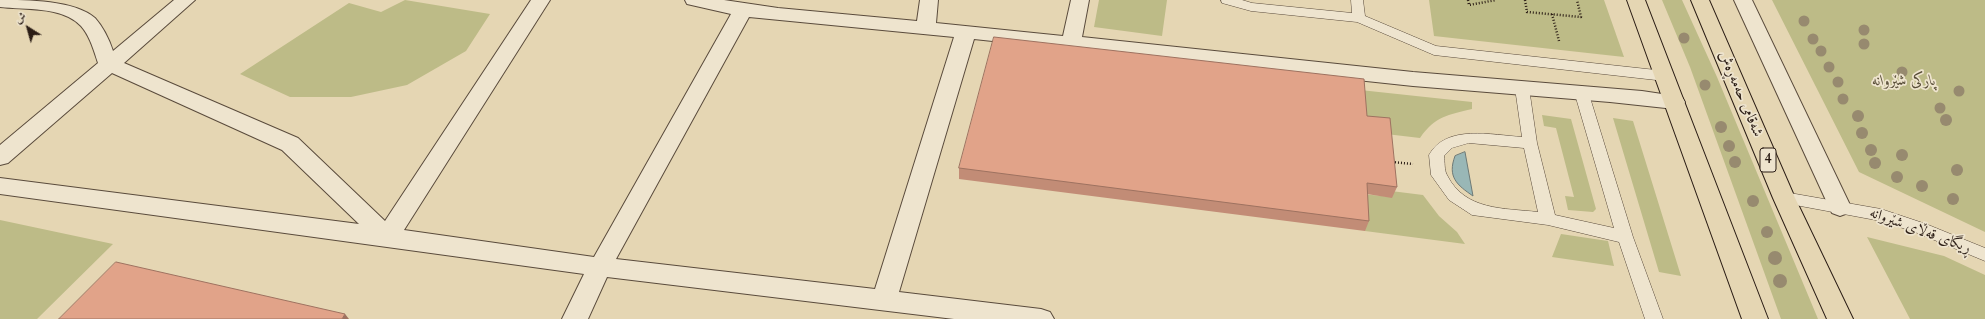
<!DOCTYPE html>
<meta charset="utf-8">
<style>
body{margin:0}
#map{position:relative;width:1985px;height:319px;overflow:hidden;background:#e5d6b3;font-family:Cardo,Amiri,serif}
canvas{display:block}
.north{position:absolute;left:8px;top:8px;width:40px;height:40px;-webkit-text-stroke:3px #eee4ce;paint-order:stroke;rotate:323deg;font-size:11px;font-weight:700;line-height:16px;text-align:center;color:#2b1d15}
.north::after{content:'';display:block;margin:auto;width:14px;height:18px;background:#2b1d15;clip-path:polygon(50% 0,100% 100%,50% 72%,0 100%)}
</style>
<div id="map">
<canvas width="1985" height="319"></canvas>
<div class="north">ش</div>
</div>
<script>
const ctx = document.querySelector('canvas').getContext('2d');
ctx.lineJoin = 'round';
function fillPath(path, color) { ctx.fillStyle = color; ctx.fill(path, 'evenodd'); }
function stroke(path, color, width, dash) { ctx.strokeStyle = color; ctx.lineWidth = width; ctx.lineCap = dash ? 'butt' : 'round'; ctx.setLineDash(dash || []); ctx.stroke(path); }
function label(font, color, halo, rows, align = 'center') {
  ctx.font = font + ' Cardo,Amiri,serif'; ctx.lineWidth = 3.5; ctx.setLineDash([]); ctx.textBaseline = 'middle'; ctx.strokeStyle = halo; ctx.fillStyle = color; for (const [text, x, y, turn = 0] of rows) {
    ctx.save(); ctx.translate(x, y); ctx.rotate((+turn || 0) * Math.PI / 180); ctx.textAlign = isNaN(turn) ? turn : align; if (halo) ctx.strokeText(text, 0, 0); ctx.fillText(text, 0, 0); ctx.restore();
  }
}
const green = new Path2D(`
 M405 0 490 14 466 51 407 85 351 97H290L240 74 349 3 381 12Z
 M1099 0H1167L1162 36 1094 27Z
 M1429 0H1604L1624 57 1434 36Z
 M1662 0H1682L1717 77 1818 319H1781L1690 67Z
 M1772 0H1985V232L1859 172Z
 M1360 90 1472 102V109C1448 115 1435 116 1420 138L1386 134 1363 126Z
 M1542 115 1571 119 1596 209 1593 212 1568 210 1565 196 1574 197 1556 128 1544 126Z
 M1613 118 1633 121 1681 276 1659 272Z
 M1391 191 1423 195 1439 216 1457 232 1465 244 1365 231 1362 194 1392 197Z
 M0 220 113 244 37 319H0Z
 M1561 234 1608 241 1614 266 1552 257Z
 M1867 237 1944 256 1985 275V319H1910Z`);
const water = new Path2D(`
 M1465 152 1473 196C1457 185 1447 177 1455 156Z`);
const path = new Path2D(`
 M1468 0 1469 5 1496 0
 M1525 0 1527 12 1581 17 1577 0
 M1552 14 1559 41
 M1392 162 1413 164`);
const service = new Path2D(`
 M1221 0H1242L1252 3 1352 13 1351 0H1363L1365 16 1436 46 1665 71 1670 73 1672 76 1670 79 1665 81 1434 55 1357 22 1251 11 1222 3Z
 M1522 83 1527 85 1529 88 1537 143 1555 215 1614 228 1574 91 1576 88 1581 86 1586 88 1588 91 1633 237 1663 319H1645L1619 242 1548 225 1472 215 1449 200 1431 175 1429 155C1446 124 1492 135 1522 137L1515 88 1517 85ZM1469 143 1524 148 1538 212C1504 208 1465 211 1447 175 1444 170 1445 162 1444 156L1452 148Z
 M1784 192 1881 209 1926 224 1985 248V261L1915 232 1881 221 1779 202 1776 198 1779 194Z`);
const minor = new Path2D(`
 M0 0C28 0 74 0 95 18 103 27 109 39 113 51L174 0H195L124 63 298 138 385 221 531 0H550L404 230 594 257 731 14 687 4 685 0H724L778 8 917 21 920 0H938L936 23 1063 36 1071 0H1089L1082 37 1413 72 1642 91 1682 97 1685 102 1682 107 1675 109 1610 102 1413 86 974 39 899 292 1041 309 1050 312 1054 319H954L607 277 588 319H562L584 274 0 194V178L359 224 282 150 112 73 8 163 0 165V145L98 63C94 51 90 36 81 26 62 6 25 10 0 7ZM749 17 954 37 875 289 616 259Z
 M1734 0H1752L1851 207 1848 213 1840 216 1832 213 1829 207Z`);
const trunk = new Path2D(`
 M1627 0H1645L1768 319H1742Z
 M1691 0H1709L1795 198 1853 319H1827L1773 198Z`);
const trees = [
 [1804,21,5.5],
 [1864,30,5.5],
 [1684,38,5.5],
 [1813,39,5.5],
 [1864,44,5.5],
 [1821,51,5.5],
 [1829,67,5.5],
 [1902,72,5.5],
 [1838,82,5.5],
 [1705,85,5.5],
 [1959,91,5.5],
 [1843,99,5.5],
 [1940,108,5.5],
 [1858,116,6],
 [1946,120,6],
 [1721,127,6],
 [1862,133,6],
 [1729,146,6],
 [1871,150,6],
 [1902,155,6],
 [1735,162,6],
 [1875,163,6],
 [1957,170,6],
 [1897,177,6],
 [1922,186,6],
 [1953,199,6],
 [1753,201,6],
 [1767,232,6],
 [1775,258,7],
 [1780,281,7]
];
const wall = new Path2D(`
 M1367 116 1397 187 1392 198 1367 194 1369 221 1365 231 959 179V168Z`);
const shadedWall = new Path2D(`
 M345 314 349 319H342Z`);
const building = new Path2D(`
 M994 37 1364 79 1367 116 1390 118 1397 187 1367 183 1369 221 959 168Z
 M116 262 345 314 342 319H59Z`);
const shields = [
 [1768,160,16]
];
const shieldNames = [
 ["4",1768,160]
];
const parkNames = [
 ["پارکی شێروانە",1904,82]
];
const streetNames = [
 ["شەقامی حەمەڕەش",1740,94,67],
 ["ڕیگای قەڵای شێروانە",1920,231,20]
];
fillPath(green, '#bdbb87');
fillPath(water, '#99b7b6');
stroke(water, '#6d7976', 1);
stroke(service, '#5a4b3c', 1);
stroke(minor, '#5a4b3c', 2);
stroke(trunk, '#2b1d15', 2);
stroke(path, '#2b1d15', 2.5, [1, 2]);
fillPath(service, '#eee4ce');
fillPath(minor, '#eee4ce');
fillPath(trunk, '#e5d6b3');
ctx.fillStyle = '#978a6f';
for (const [x, y, r] of trees) { ctx.beginPath(); ctx.arc(x, y, r, 0, 2 * Math.PI); ctx.fill(); }
fillPath(wall, '#c28c76');
fillPath(shadedWall, '#9e7260');
fillPath(building, '#e1a389');
stroke(building, '#9e7260', 1);
for (const [x, y, w] of shields) { const box = new Path2D(); box.roundRect(x - w / 2, y - 12, w, 24, 3); ctx.fillStyle = '#eee4ce'; ctx.fill(box); stroke(box, '#2b1d15', 1); }
label('bold 14px', '#2b1d15', null, shieldNames);
label('italic 15px', '#574c37', '#eee4ce', parkNames);
label('15px', '#2b1d15', '#eee4ce', streetNames);
</script>
